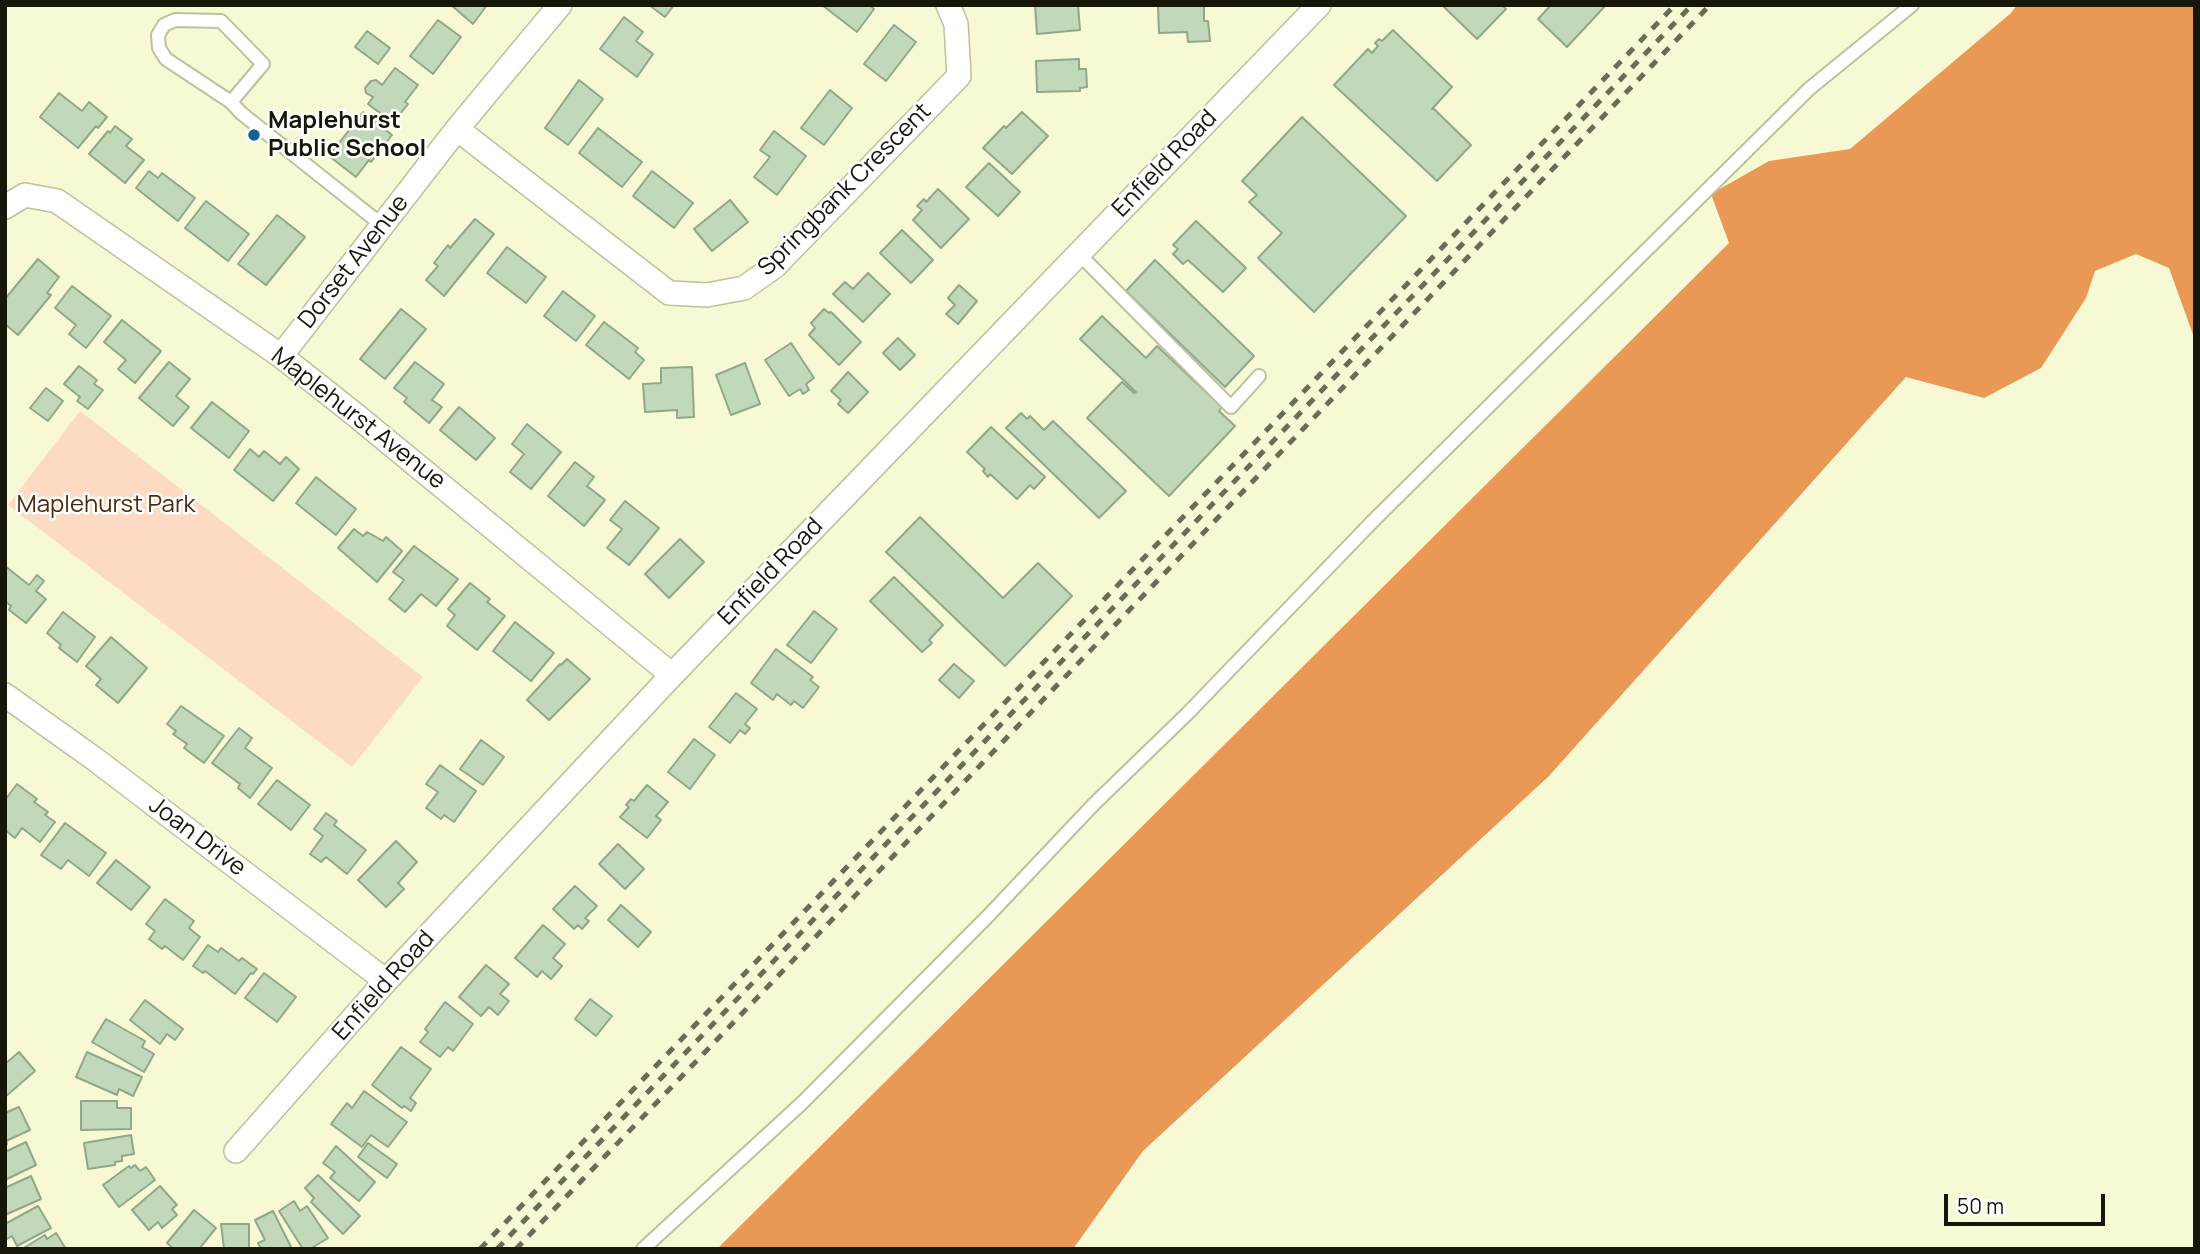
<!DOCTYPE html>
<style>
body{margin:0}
#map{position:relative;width:2200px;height:1254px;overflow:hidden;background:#f6f9d3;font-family:Manrope,sans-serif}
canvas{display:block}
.frame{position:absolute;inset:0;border:7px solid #161609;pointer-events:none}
.scale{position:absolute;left:1944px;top:1194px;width:161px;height:32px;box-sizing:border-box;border:4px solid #161609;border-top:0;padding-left:9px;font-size:21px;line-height:24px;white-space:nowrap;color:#161609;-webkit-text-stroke:5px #fff;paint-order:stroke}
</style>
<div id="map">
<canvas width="2200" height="1254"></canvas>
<div class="frame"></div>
<div class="scale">50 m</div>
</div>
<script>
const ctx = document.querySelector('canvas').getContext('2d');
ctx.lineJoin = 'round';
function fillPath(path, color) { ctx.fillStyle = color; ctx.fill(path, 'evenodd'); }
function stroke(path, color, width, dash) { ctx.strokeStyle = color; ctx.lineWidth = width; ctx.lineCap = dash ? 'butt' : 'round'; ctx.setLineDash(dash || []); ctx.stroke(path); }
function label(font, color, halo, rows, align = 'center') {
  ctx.font = font + ' Manrope,sans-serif'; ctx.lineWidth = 5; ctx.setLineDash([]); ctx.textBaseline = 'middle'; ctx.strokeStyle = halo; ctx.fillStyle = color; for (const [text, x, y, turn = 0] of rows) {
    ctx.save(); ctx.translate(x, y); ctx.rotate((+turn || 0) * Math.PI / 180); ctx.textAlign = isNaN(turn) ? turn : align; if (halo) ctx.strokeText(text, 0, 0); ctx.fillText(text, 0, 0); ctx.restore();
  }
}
const green = new Path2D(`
 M80 411 423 677 352 767 8 505Z`);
const forest = new Path2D(`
 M2017 5H2195V340L2169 268 2136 254 2095 271 2086 298 2041 368 1984 398 1906 377 1549 776 1143 1151 1073 1249H717L1729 243 1711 194 1769 161 1850 149 2011 13Z`);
const building = new Path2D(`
 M451 5H487L473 24Z
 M649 5H674L665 17Z
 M822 5H870L874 9 857 32Z
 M1035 5H1078L1080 30 1037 34Z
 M1204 5V21H1208L1210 41 1188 42 1187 32 1159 33 1158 6Z
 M1442 5H1502L1506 9 1477 39Z
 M1551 5H1606L1567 47 1538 19Z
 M624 17 643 32 636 41 653 54 637 77 600 49Z
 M438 20 461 37 433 74 410 56Z
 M894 25 916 42 886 81 864 64Z
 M1393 30 1452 87 1432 109H1434L1471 145 1437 181 1334 85 1368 49 1372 53 1378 46 1375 43 1379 39 1382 41Z
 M367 31 390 48 378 64 355 47Z
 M1079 59V69H1086L1087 87 1080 88V91L1037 92 1036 61Z
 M395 68 418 85 405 102 408 104 393 123 368 104 373 97 366 93 365 88 371 81 376 80 382 85Z
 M579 80 603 99 568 145 545 128Z
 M830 90 852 108 824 145 801 128Z
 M59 93 82 111 89 102 107 117 98 128 96 126 78 148 40 117Z
 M363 112 392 135 371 162 369 160 356 177 329 156Z
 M1022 112 1048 136 1012 174 983 148 1004 126 1006 128Z
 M1302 117 1406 216 1314 312 1258 258 1282 233 1249 202 1257 195 1242 181Z
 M115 126 132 139 126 146 144 160 125 183 89 154 108 131 110 133Z
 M598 128 642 162 622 187 579 153Z
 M774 131 806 156 777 195 754 177 770 157 760 150Z
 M989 163 1020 192 998 216 966 187Z
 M149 171 158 178 162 173 195 198 178 221 136 188Z
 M652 171 693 203 674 228 633 196Z
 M938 189 969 219 941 248 913 220 922 210 917 206 924 199 926 202Z
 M730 200 748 222 712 251 694 229Z
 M206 201 249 234 228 261 185 228Z
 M277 215 305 237 266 285 238 264Z
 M475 219 494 234 444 296 426 280 438 266 434 263 448 245 450 248Z
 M1196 221 1246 268 1223 292 1188 260 1183 264 1173 254 1178 249 1173 245Z
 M902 230 933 260 911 283 880 253Z
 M507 247 546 277 526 303 487 273Z
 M38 259 59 277 47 293 51 295 18 335 5 324V299Z
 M1155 260 1254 356 1225 387 1126 291Z
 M868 273 890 294 863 322 833 294 845 282 853 289Z
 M959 285 977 301 958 324 946 314 955 305 948 298Z
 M72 286 111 316 86 348 69 334 76 325 55 308Z
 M563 291 595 316 576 341 544 316Z
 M401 309 426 329 385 379 360 359Z
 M824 309 829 313 831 312 861 342 839 365 809 335 815 328 811 323Z
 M1102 316 1146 358 1157 346 1222 407 1219 411 1235 426 1169 496 1087 418 1122 382 1134 393 1136 392 1080 339Z
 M122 320 161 351 135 383 118 369 126 360 104 342Z
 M604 322 638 348 635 352 644 360 629 379 586 345Z
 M898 338 915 355 900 370 883 353Z
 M791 343 814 378 806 384 809 390 803 394 800 389 789 396 765 360Z
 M169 362 190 379 176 396 189 407 173 426 139 398Z
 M415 362 444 384 432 400 442 407 429 423 404 402 407 398 394 388Z
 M745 363 760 404 731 415 716 375Z
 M79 366 97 380 94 384 103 390 88 409 77 401 80 397 64 384Z
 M692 367 694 417 677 418V410L645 412 643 384 661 383V368Z
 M848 372 868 392 848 413 838 404 841 400 831 391Z
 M46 388 63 401 48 421 30 408Z
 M212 402 249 431 229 458 191 428Z
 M459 407 495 438 476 460 440 430Z
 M1021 413 1027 419 1030 416 1044 430 1053 421 1126 491 1099 518 1006 428Z
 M527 424 561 452 531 489 510 472 524 454 512 444Z
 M991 427 1045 477 1034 489 1030 485 1017 499 990 474 988 477 983 471 985 469 967 452Z
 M250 449 259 457 264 451 280 464 286 457 299 469 273 501 234 470Z
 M575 462 594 477 587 486 605 500 584 526 548 496Z
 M316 477 356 509 336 535 296 503Z
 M625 501 659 528 629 565 607 548 622 529 610 520Z
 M920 517 1003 598 1038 563 1072 596 1005 666 886 552Z
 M354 529 363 536 367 532 383 541 386 537 402 551 377 582 338 548Z
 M680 539 704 562 669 598 645 574Z
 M414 546 458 579 436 606 421 594 405 612 389 599 404 580 393 572Z
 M5 566 29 585 37 575 44 581 36 591 46 599 26 623 9 610 11 606 5 601Z
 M894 577 943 625 929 640 932 643 922 652 870 601Z
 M470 583 490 599 487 602 505 616 477 650 447 626 455 615 448 609Z
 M814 611 837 629 811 663 787 645Z
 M63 612 95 637 77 662 59 648 61 645 47 633Z
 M515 622 554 653 531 681 493 651Z
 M111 637 147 668 118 703 96 685 101 679 86 666Z
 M776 649 813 677 810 680 819 687 803 708 794 701 791 705 777 694 773 700 751 683Z
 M567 659 590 679 549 720 527 700 560 664 561 665Z
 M954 664 974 681 959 698 939 680Z
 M736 693 757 709 745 724 750 728 745 734 740 730 730 743 709 727Z
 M181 706 224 736 204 763 184 748 187 744 173 734 176 731 167 724Z
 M239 728 252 738 245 748 272 768 250 798 238 788 240 784 212 763Z
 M694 739 715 755 690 789 668 772Z
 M481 740 504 757 483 785 460 769Z
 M440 765 476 791 454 822 444 815 441 819 426 808 438 792 426 784Z
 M277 780 310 805 291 830 258 804Z
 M17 784 37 799 34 802 48 812 45 815 55 822 40 842 22 828 15 838 5 830V800Z
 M647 785 668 802 656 816 661 820 647 838 620 817 629 807 626 805 631 799 634 801Z
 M326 813 337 821 334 825 366 850 347 874 326 857 321 862 310 854 323 836 314 829Z
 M65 823 106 853 89 876 68 860 61 869 41 855Z
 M396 841 417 862 398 883 404 889 386 907 358 880Z
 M618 844 644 869 625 889 599 864Z
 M116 860 150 887 131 910 97 883Z
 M575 886 597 906 585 918 589 921 582 929 578 925 574 929 553 909Z
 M165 899 194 921 189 928 200 937 183 960 165 946 162 949 149 939 155 931 146 924Z
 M621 905 651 932 638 947 608 920Z
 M543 925 565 944 553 958 562 966 551 979 542 971 537 977 515 958Z
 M208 945 218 952 221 948 239 961 242 958 257 969 253 974 251 973 235 994 205 971 203 973 193 966Z
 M486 965 509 984 500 994 509 1001 498 1015 489 1007 481 1016 459 997Z
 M264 973 296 997 277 1022 245 998Z
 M590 999 612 1016 596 1036 575 1019Z
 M145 1000 183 1029 175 1040 167 1034 160 1044 130 1020Z
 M445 1002 473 1024 453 1051 448 1047 440 1057 420 1042 428 1032 425 1029Z
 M106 1019 145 1041 142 1047 154 1054 144 1072 92 1042Z
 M401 1047 431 1069 410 1098 416 1103 411 1111 404 1106 402 1108 372 1085Z
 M19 1052 35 1071 5 1097V1064Z
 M87 1052 142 1077 133 1096 119 1089 117 1095 76 1077Z
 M364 1091 407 1122 388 1147 371 1135 362 1147 331 1124 347 1103 352 1108Z
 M81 1101H117V1108H131V1129L81 1130Z
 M19 1107 30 1130 6 1141 7 1144 5 1145V1113Z
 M131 1135 134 1154 122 1156V1161L115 1162V1165L88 1169 84 1143Z
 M26 1142 36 1165 5 1180V1152Z
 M368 1143 397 1164 387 1178 358 1157Z
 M336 1146 375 1182 359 1201 330 1178 335 1172 323 1163Z
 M135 1165 140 1171 146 1167 155 1180 119 1207 103 1185 129 1166 131 1168Z
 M318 1175 360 1216 343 1234 311 1202 314 1198 305 1188Z
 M31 1176 41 1199 5 1215V1188Z
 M160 1186 177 1205 172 1209 177 1215 162 1228 158 1222 149 1230 132 1210Z
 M294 1201 300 1211 307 1206 328 1238 310 1249H303L279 1211Z
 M38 1206 51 1228 17 1246 12 1236 5 1240V1224Z
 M194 1210 216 1228 199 1249H174L167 1243Z
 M273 1211 292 1249H261L258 1243 265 1240 255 1220Z
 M221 1224H249V1249H224Z
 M56 1233 66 1249H22L45 1235 47 1239Z`);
const lane = new Path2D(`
 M231 102 263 64 221 21 175 20 164 25 158 35 159 48 166 59 231 102 241 113 382 225
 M1079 254 1231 407 1259 376
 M643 1249 802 1103 989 915 1094 804 1187 714 1372 522 1809 89 1912 5`);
const street = new Path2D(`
 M457 129 669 293 707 295 744 288 775 266 959 76 956 24 948 5
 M5 207 25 195 57 201 281 356 353 413 672 675
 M281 356 457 129 560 5
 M5 695 96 760 386 981
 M236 1151 386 981 672 675 1319 5`);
const rail = new Path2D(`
 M480 1249 1675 5
 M497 1249 1692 5
 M516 1249 1710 5`);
const markers = [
 [254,135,7,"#116294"]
];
const poiNames = [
 ["Maplehurst",268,121],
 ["Public School",268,149]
];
const streetNames = [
 ["Enfield Road",1165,164,-46],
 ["Springbank Crescent",845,190,-45],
 ["Dorset Avenue",354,262,-52],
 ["Maplehurst Avenue",358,419,38],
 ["Enfield Road",771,572,-46],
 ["Joan Drive",197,837,37],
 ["Enfield Road",384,986,-48]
];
const parkNames = [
 ["Maplehurst Park",106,505]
];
fillPath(green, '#fddbc2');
fillPath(forest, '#ea9855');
fillPath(building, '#c2d9b9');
stroke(building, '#90a789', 2);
stroke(lane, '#bec19c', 16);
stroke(street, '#bec19c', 26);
stroke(lane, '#fff', 12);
stroke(street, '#fff', 23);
stroke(rail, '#6b6c55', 5, [9, 9]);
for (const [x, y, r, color] of markers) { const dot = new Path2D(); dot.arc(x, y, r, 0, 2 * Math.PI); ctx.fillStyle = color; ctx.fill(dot); stroke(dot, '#fff', 2.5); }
label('bold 24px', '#161609', '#fff', poiNames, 'left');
label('24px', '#161609', '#fff', streetNames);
label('24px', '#4b2a0d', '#fff', parkNames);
</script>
